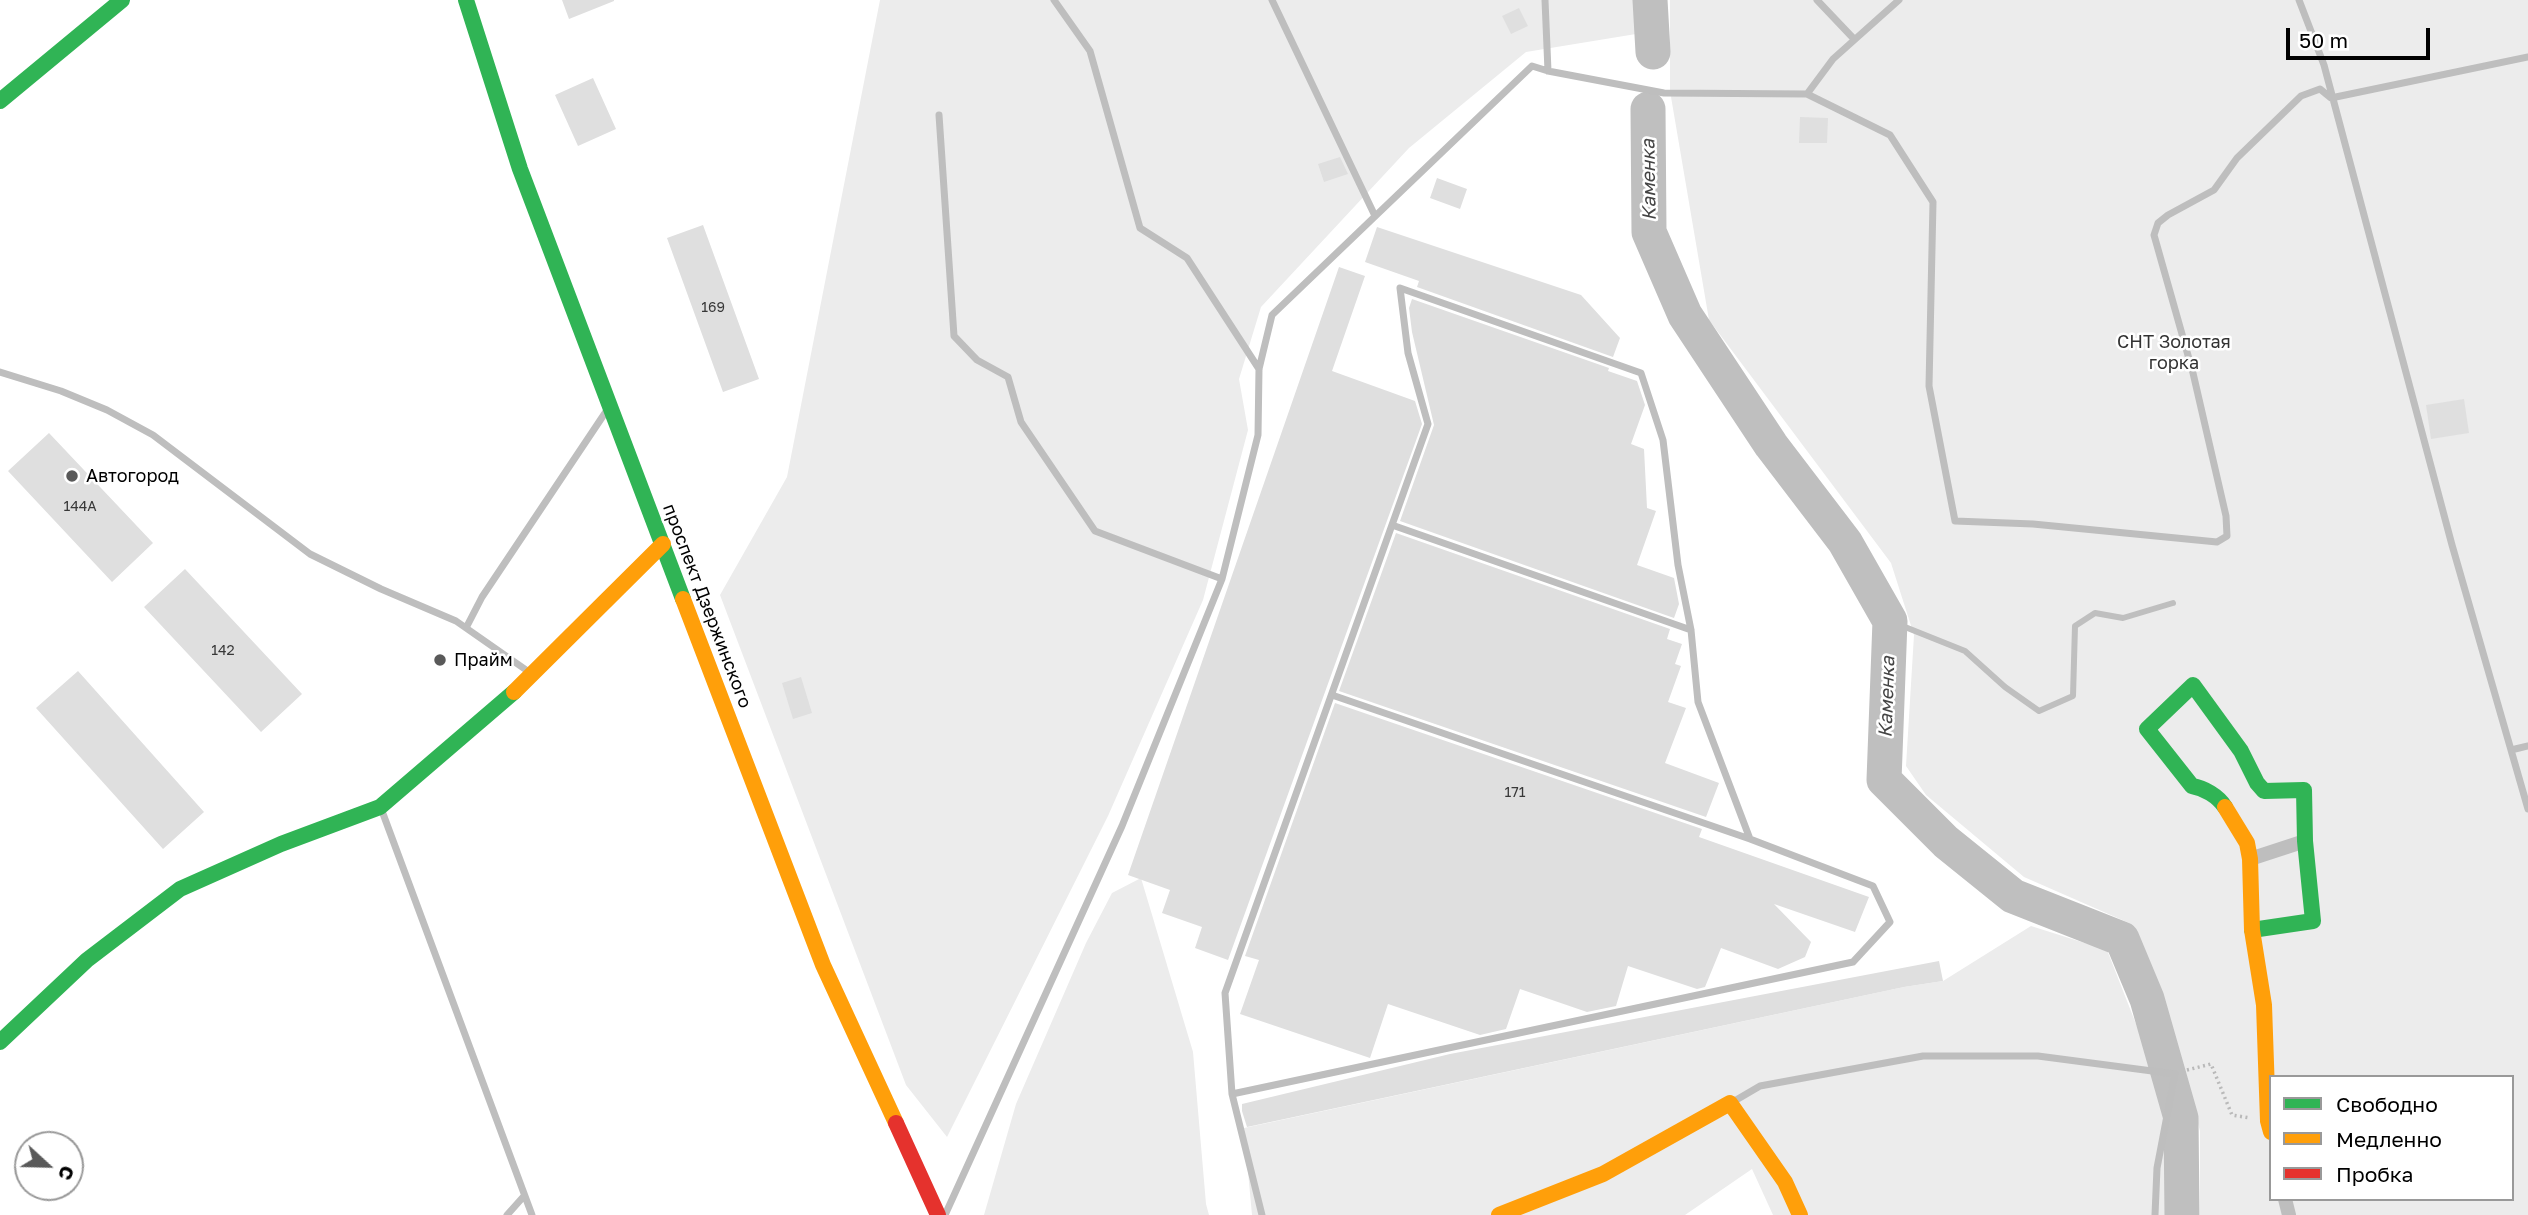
<!DOCTYPE html>
<meta charset="utf-8">
<style>
body{margin:0}
#map{position:relative;width:2528px;height:1215px;overflow:hidden;background:#fff;font-family:"Golos Text",sans-serif}
canvas{display:block}
.legend{position:absolute;left:2269px;top:1075px;width:245px;height:126px;box-sizing:border-box;background:#fff;border:2px solid #999;margin:0;padding:9px 12px;list-style:none;font-size:21px;color:#000}
.legend li{display:flex;align-items:center;gap:14px;height:35px}
.legend b{width:35px;border:2px solid #999}
.north{position:absolute;left:14px;top:1131px;width:70px;height:70px;box-sizing:border-box;background:#fff;border:2px solid #999;border-radius:50%;rotate:112deg;font-size:19px;font-weight:700;line-height:28px;text-align:center;color:#000}
.north::after{content:'';display:block;margin:auto;width:24px;height:32px;background:#595959;clip-path:polygon(50% 0,100% 100%,50% 72%,0 100%)}
.scale{position:absolute;left:2286px;top:28px;width:144px;height:32px;box-sizing:border-box;border:4px solid #000;border-top:0;padding-left:9px;font-size:21px;line-height:24px;white-space:nowrap;color:#000;-webkit-text-stroke:5px #fff;paint-order:stroke}
</style>
<div id="map">
<canvas width="2528" height="1215"></canvas>
<ul class="legend">
<li><b style="height:9px;background:#30b455"></b>Свободно</li>
<li><b style="height:9px;background:#ff9f0a"></b>Медленно</li>
<li><b style="height:9px;background:#e5322d"></b>Пробка</li>
</ul>
<div class="north">С</div>
<div class="scale">50 m</div>
</div>
<script>
const ctx = document.querySelector('canvas').getContext('2d');
ctx.lineJoin = 'round';
function fillPath(path, color) { ctx.fillStyle = color; ctx.fill(path, 'evenodd'); }
function stroke(path, color, width, dash) { ctx.strokeStyle = color; ctx.lineWidth = width; ctx.lineCap = dash ? 'butt' : 'round'; ctx.setLineDash(dash || []); ctx.stroke(path); }
function label(font, color, halo, rows, align = 'center') {
  ctx.font = font + ' "Golos Text",sans-serif'; ctx.lineWidth = 5; ctx.setLineDash([]); ctx.textBaseline = 'middle'; ctx.strokeStyle = halo; ctx.fillStyle = color; for (const [text, x, y, turn = 0] of rows) {
    ctx.save(); ctx.translate(x, y); ctx.rotate((+turn || 0) * Math.PI / 180); ctx.textAlign = isNaN(turn) ? turn : align; if (halo) ctx.strokeText(text, 0, 0); ctx.fillText(text, 0, 0); ctx.restore();
  }
}
const green = new Path2D(`
 M880 0H1635L1636 34 1526 52 1409 148 1261 307 1239 379 1248 430 1203 600 1108 816 947 1137 906 1085 720 595 787 477Z
 M1670 0H2528V1215H2200V1131L2173 1031 2129 923 2024 877 1926 795 1906 766 1914 635 1891 563 1709 320 1670 91ZM2271 1077H2512V1199H2271Z
 M1141 878 1193 1052 1206 1204 1209 1215H984L1016 1104 1086 943 1112 893Z
 M2031 926 2107 950 2156 1075 2170 1146 2167 1215H1773L1752 1169 1685 1215H1252L1244 1128 1904 987 1943 981Z`);
const stream = new Path2D(`
 M1890 621 1965 651 2005 687 2039 711 2073 696 2075 626 2095 613 2123 618 2173 603`);
const river = new Path2D(`
 M1650 0 1653 52
 M1648 109 1649 232 1685 315 1771 445 1845 542 1890 621 1884 780 1946 842 2013 896 2122 939 2147 999 2181 1118 2182 1215`);
const building = new Path2D(`
 M562 0H614V1L569 19Z
 M1519 8 1528 26 1511 34 1502 16Z
 M593 78 616 129 578 146 555 95Z
 M1800 117 1828 118 1827 143H1799Z
 M1340 157 1348 174 1324 182 1318 164Z
 M1437 178 1467 189 1460 209 1430 198Z
 M703 225 759 379 723 392 667 238Z
 M1377 227 1581 295 1620 338 1613 357 1417 287 1419 281 1365 262Z
 M1339 267 1365 276 1332 371 1415 401 1422 424 1228 960 1195 948 1202 927 1162 913 1170 890 1128 875Z
 M1412 299 1609 368 1608 371 1637 381 1645 405 1631 444 1644 449 1647 508 1656 511 1637 565 1674 578 1679 604 1674 618 1400 521 1434 425 1412 332 1409 308Z
 M2464 399 2469 433 2431 439 2426 405Z
 M49 433 153 543 112 582 8 471Z
 M1396 533 1670 629 1667 639 1682 644 1675 664 1681 666 1668 702 1686 708 1665 763 1719 783 1706 817 1339 691Z
 M185 569 302 694 261 732 144 607Z
 M78 671 204 812 163 849 36 708Z
 M801 677 812 713 793 719 782 683Z
 M1335 703 1702 829 1699 837 1869 897 1855 932 1774 904 1811 942 1805 957 1778 969 1721 948 1705 987 1697 989 1628 966 1616 1006 1587 1012 1520 989 1506 1029 1480 1035 1388 1004 1370 1058 1240 1014 1259 960 1245 956Z
 M1939 961 1943 981 1904 987 1247 1127 1242 1111V1104L1450 1054Z`);
const path = new Path2D(`
 M2187 1070 2211 1064 2232 1115 2250 1118`);
const lane = new Path2D(`
 M1054 0 1090 51 1140 228 1187 258 1259 369
 M1272 0 1375 216
 M1545 0 1548 71
 M1817 0 1854 39
 M2299 0 2324 65 2452 545 2528 809
 M1807 94 1833 59 1899 0
 M939 115 954 336 977 360 1008 377 1021 422 1095 531 1222 579
 M1400 288 1641 373 1663 440 1678 565 1691 630 1698 702 1750 839 1873 886 1890 922 1853 962 1232 1094 1225 993 1428 424 1408 353Z
 M0 372 61 391 107 410 153 435 310 554 381 589 456 621 529 672
 M1392 525 1691 630
 M466 628 482 597 607 410
 M1332 695 1750 839
 M2511 750 2528 746
 M382 811 532 1215
 M1232 1094 1262 1215
 M1731 1103 1760 1086 1923 1056H2038L2175 1074 2157 1168 2155 1215
 M507 1215 524 1196
 M945 1215 1122 826 1222 579 1258 435 1259 369 1272 315 1532 66 1548 71 1664 93 1807 94 1890 135 1933 202 1929 386 1955 521 2033 524 2217 542 2227 536 2226 516 2193 373 2154 235 2158 223 2168 215 2214 190 2237 158 2301 96 2320 89 2331 98 2528 57`);
const street = new Path2D(`
 M2250 859 2305 841
 M2285 1199 2289 1215`);
const fast = new Path2D(`
 M466 0 520 169 683 599
 M0 101 122 0
 M2225 807C2218 796 2204 788 2192 786L2147 729 2193 685 2241 751 2257 783 2264 791 2304 790 2305 841 2313 921 2252 930
 M0 1042 87 960 180 889 281 844 380 807 514 692`);
const slow = new Path2D(`
 M683 599 823 965 896 1123
 M514 692 663 544
 M2225 807 2247 843 2250 859 2252 930 2264 1005 2268 1121 2271 1132
 M1499 1215 1603 1174 1730 1103 1785 1182 1800 1215`);
const jam = new Path2D(`
 M896 1123 938 1215`);
const markers = [
 [72,476,7,"#595959"],
 [440,660,7,"#595959"]
];
const numberNames = [
 ["169",713,308],
 ["144А",80,507],
 ["142",223,651],
 ["171",1515,793]
];
const parkNames = [
 ["СНТ Золотая",2174,342],
 ["горка",2174,363]
];
const poiNames = [
 ["Автогород",86,476],
 ["Прайм",454,660]
];
const streetNames = [
 ["проспект Дзержинского",707,606,69]
];
const waterNames = [
 ["Каменка",1649,180,-91],
 ["Каменка",1887,697,-88]
];
fillPath(green, '#ececec');
stroke(stream, '#bfbfbf', 6);
stroke(river, '#bfbfbf', 35);
fillPath(building, '#dfdfdf');
stroke(path, '#b9b9b9', 3.5, [2, 3.5]);
stroke(lane, '#bebebe', 7);
stroke(street, '#bebebe', 14);
stroke(fast, '#30b455', 16);
stroke(slow, '#ff9f0a', 16);
stroke(jam, '#e5322d', 16);
for (const [x, y, r, color] of markers) { const dot = new Path2D(); dot.arc(x, y, r, 0, 2 * Math.PI); ctx.fillStyle = color; ctx.fill(dot); stroke(dot, '#fff', 2.5); }
label('14px', '#383838', null, numberNames);
label('18px', '#333', '#fff', parkNames);
label('18px', '#000', '#fff', poiNames, 'left');
label('18px', '#000', '#fff', streetNames);
label('italic 19px', '#444', '#fff', waterNames);
</script>
